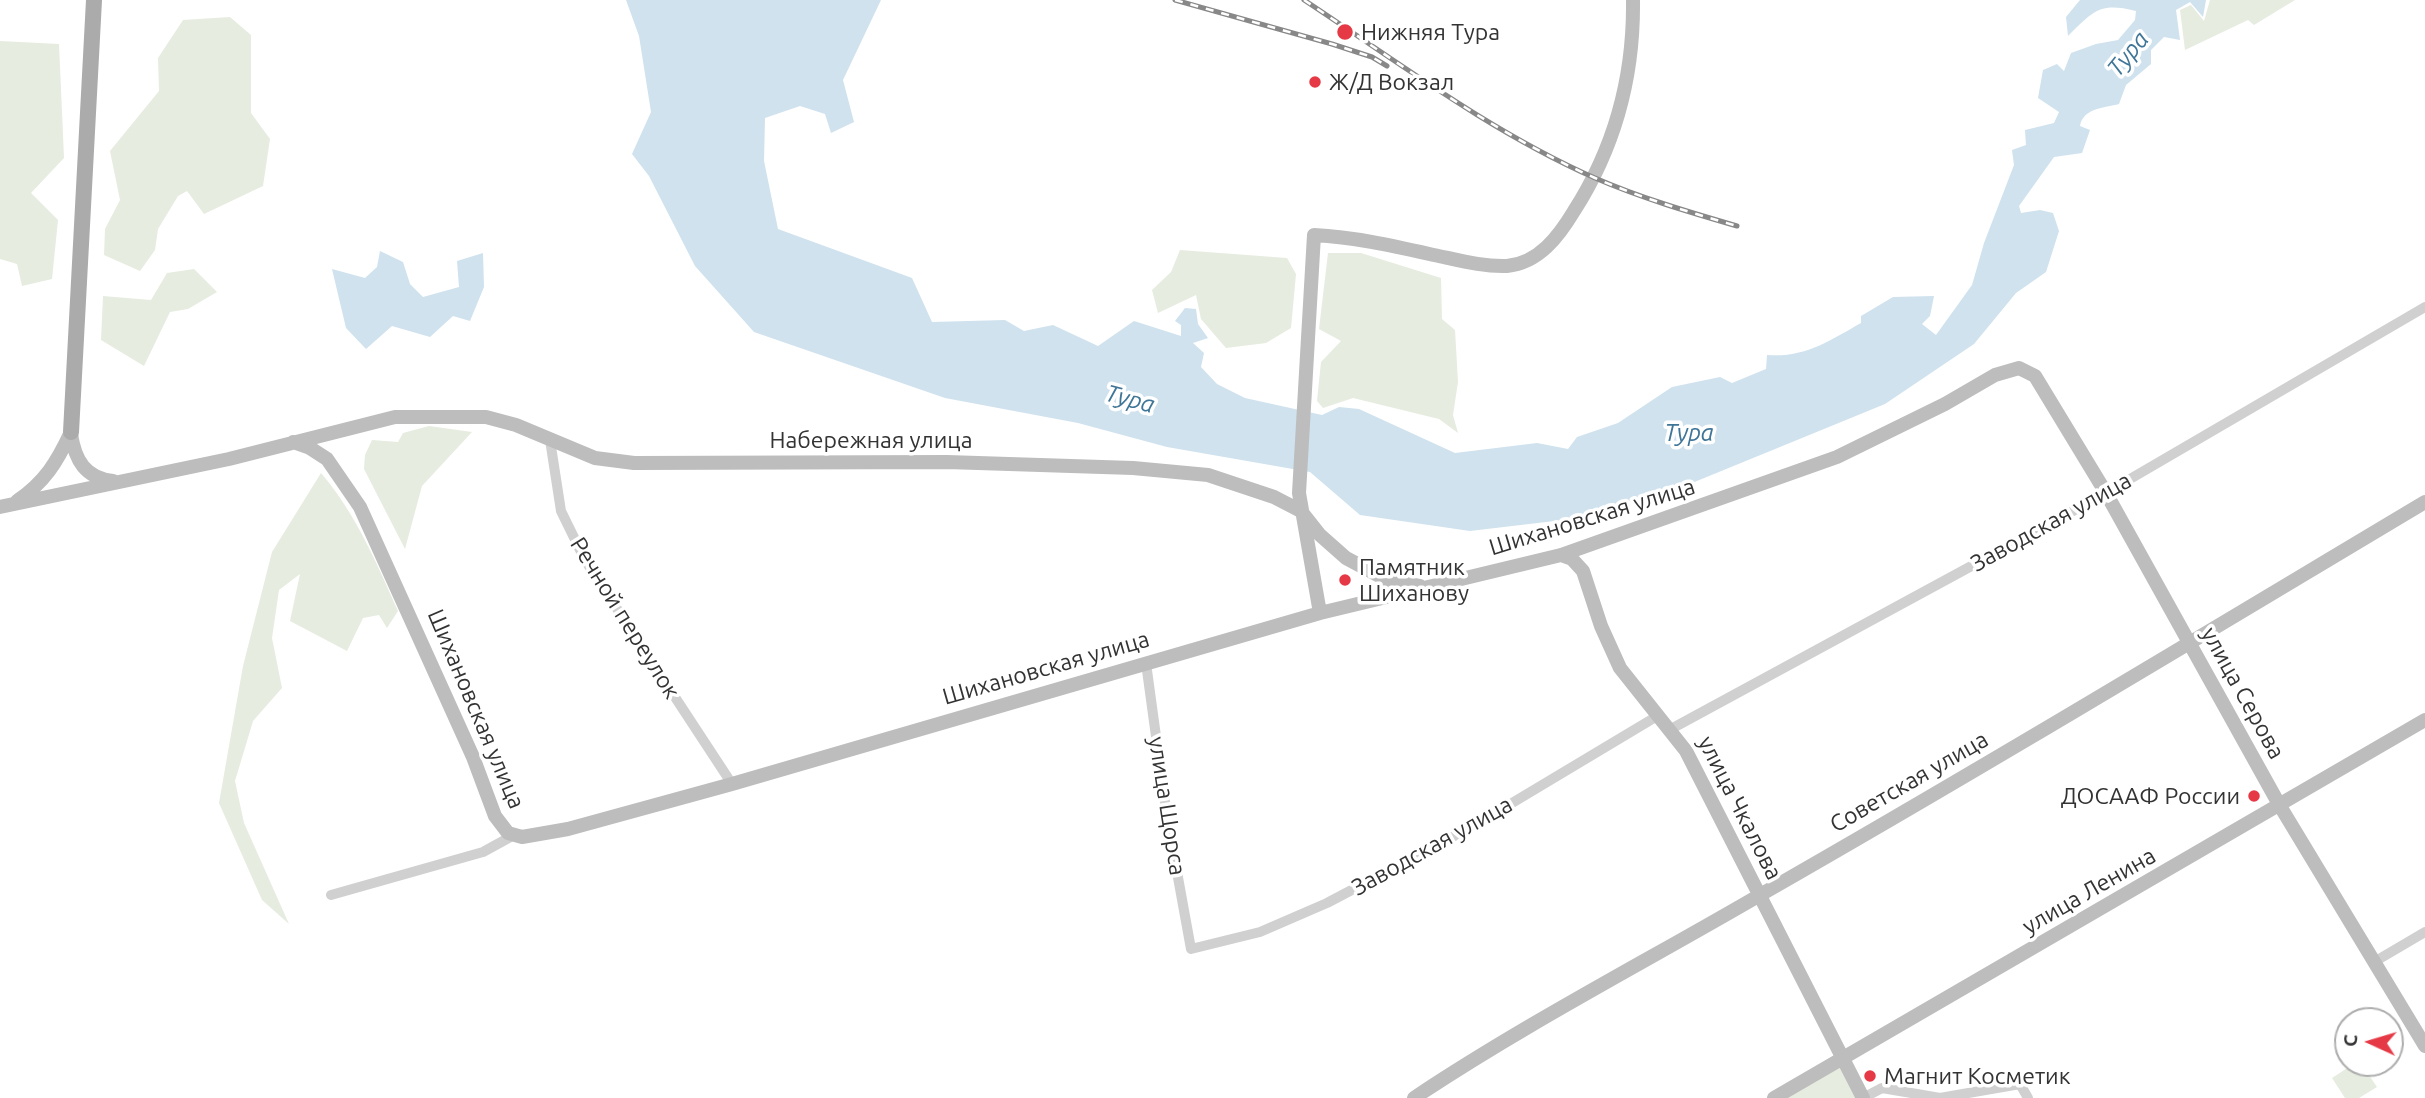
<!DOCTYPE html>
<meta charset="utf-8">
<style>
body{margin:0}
#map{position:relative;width:2425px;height:1098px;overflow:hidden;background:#fff;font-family:Ubuntu,sans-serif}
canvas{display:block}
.north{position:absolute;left:2334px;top:1007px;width:70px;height:70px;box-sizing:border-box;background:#fff;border:2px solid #adadad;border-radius:50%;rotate:274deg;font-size:19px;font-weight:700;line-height:28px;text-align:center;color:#333}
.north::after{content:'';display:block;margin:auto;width:24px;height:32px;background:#e63946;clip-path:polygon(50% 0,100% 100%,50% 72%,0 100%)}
</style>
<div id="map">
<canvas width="2425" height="1098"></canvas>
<div class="north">С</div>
</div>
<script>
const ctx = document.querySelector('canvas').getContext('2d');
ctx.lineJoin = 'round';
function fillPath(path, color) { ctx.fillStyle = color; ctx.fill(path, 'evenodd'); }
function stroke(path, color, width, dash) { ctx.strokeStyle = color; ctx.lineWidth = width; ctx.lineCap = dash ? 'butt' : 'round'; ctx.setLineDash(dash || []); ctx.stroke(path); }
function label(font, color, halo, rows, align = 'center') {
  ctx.font = font + ' Ubuntu,sans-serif'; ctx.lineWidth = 7; ctx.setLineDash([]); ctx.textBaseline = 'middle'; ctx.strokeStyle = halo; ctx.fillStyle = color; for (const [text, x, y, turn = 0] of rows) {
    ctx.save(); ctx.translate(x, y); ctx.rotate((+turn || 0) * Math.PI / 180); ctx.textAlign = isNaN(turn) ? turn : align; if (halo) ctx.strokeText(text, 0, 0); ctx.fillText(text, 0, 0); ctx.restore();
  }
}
const green = new Path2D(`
 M2210 0H2295L2254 25 2248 20 2185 50 2180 10 2191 5 2204 21Z
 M230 17 251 35V113L270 139 263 186 204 214 187 191 178 196 158 229 155 250 140 271 104 255 105 229 120 200 110 151 159 91 158 58 183 20Z
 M0 41 59 44 64 158 31 193 58 220 52 279 22 286 17 264 0 259Z
 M1180 250 1287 258 1296 274 1291 328 1266 343 1226 348 1201 319 1196 295 1158 313 1152 290 1171 272Z
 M1328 253H1361L1441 278 1442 319 1455 330 1458 382 1453 415 1458 433 1439 419 1353 398 1323 408 1317 401 1321 362 1341 341 1319 329Z
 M194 269 217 292 188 309 170 312 144 366 101 340 103 296 151 300 167 273Z
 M429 426 472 432 422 486 405 549 364 469 365 455 372 440 398 442 403 433Z
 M321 473C356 514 376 562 398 611L387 628 379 615 363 618 347 651 290 621 300 574 279 590 272 638 282 688 253 721 235 781 244 823 289 924 262 900 219 803 243 666 272 552Z
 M1842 1061 1863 1098H1776Z
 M2355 1063H2361L2377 1087 2359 1098H2345L2332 1078Z`);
const water = new Path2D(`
 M626 0H881L843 80 854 122 831 133 825 114 800 106 765 118 764 161 778 229 912 278 932 322 1005 320 1024 331 1053 325 1098 346 1134 321 1181 336V325L1175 321 1185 308 1196 309 1198 324 1208 338 1193 343 1204 353 1201 367 1217 384 1245 398 1322 415 1339 407 1359 409 1455 453 1537 443 1568 449 1577 437 1618 423 1672 387 1720 377 1732 383 1766 369 1767 355C1805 358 1829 341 1861 323V316L1893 297 1934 296 1930 316 1922 324 1936 335 1972 285 1984 243 2014 165 2012 150 2026 145 2025 130 2054 123 2059 112 2038 98 2043 70 2057 64 2064 71 2071 53 2096 44 2118 40 2135 20 2136 11C2099 2 2094 11 2068 36L2066 17 2080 0H2206L2203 17 2190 2 2176 10 2180 40 2164 37 2151 50V64L2126 85 2119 104C2104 108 2083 108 2080 126L2090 130 2082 153 2054 157 2019 206 2021 213 2040 210 2053 213 2059 231 2046 272 2016 293 1974 344 1885 404 1692 483 1563 520 1470 531 1360 515 1310 472 1167 447 1078 423 945 398 754 332 695 266 649 176 632 154 651 112 639 36Z
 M380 251 403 262 410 284 423 297 459 287 457 261 483 253 484 287 470 321 453 316 430 337 392 326 366 349 346 328 332 269 365 278 377 267Z`);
const street = new Path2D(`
 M550 440 561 511 585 560 732 784
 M1146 663 1167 817 1191 949 1260 932 1327 903 1477 824 1659 715
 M1671 729 2106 493 2425 307
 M331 895 483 852 514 835
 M2374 962 2425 932
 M1863 1098 1882 1088 1940 1098 2020 1084 2028 1098`);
const secondary = new Path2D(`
 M71 434C75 460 85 478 113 481
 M293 442 310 448 327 459 360 507 473 757 495 816 508 833 522 837 568 829 732 784 1320 613 1561 555 1837 457 1945 404 1995 375 2019 368 2035 376 2106 493 2280 806 2425 1046
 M17 501C45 482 57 462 71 432
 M0 507 229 459 395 417H486L516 425 595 458 634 463 947 462 1133 468 1208 475 1274 497 1301 511 1320 535 1346 558 1389 581 1420 586
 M1561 555 1572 559 1583 571 1601 626 1620 668 1686 751 1863 1098
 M1320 613 1299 493 1314 235C1355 237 1394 246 1434 255 1458 260 1483 267 1507 266 1539 263 1559 236 1574 211 1615 147 1634 77 1633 0
 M1414 1098C1525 1024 1645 962 1760 895 1984 767 2204 634 2425 502
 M1774 1098 2425 720`);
const primary = new Path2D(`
 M71 432 94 0`);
const rail = new Path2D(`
 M1175 0 1332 44 1372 57 1387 66
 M1304 0C1398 62 1491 132 1595 178 1641 198 1689 212 1737 226`);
const markers = [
 [1345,32,9,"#e63946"],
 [1315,82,7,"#e63946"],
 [1345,580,7,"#e63946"],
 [2254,796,7,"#e63946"],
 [1870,1076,7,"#e63946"]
];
const poiNames = [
 ["Нижняя Тура",1361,32],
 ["Ж/Д Вокзал",1329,82],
 ["Памятник",1359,567],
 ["Шиханову",1359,593],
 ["ДОСААФ России",2240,796,"right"],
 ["Магнит Косметик",1884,1076]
];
const streetNames = [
 ["Набережная улица",871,440],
 ["Шихановская улица",1592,517,-17],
 ["Заводская улица",2051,522,-29],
 ["Речной переулок",625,618,58],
 ["Шихановская улица",1046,668,-16],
 ["улица Серова",2243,693,61],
 ["Шихановская улица",476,709,67],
 ["Советская улица",1909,782,-30],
 ["улица Щорса",1167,806,81],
 ["улица Чкалова",1740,808,63],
 ["Заводская улица",1432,846,-29],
 ["улица Ленина",2089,891,-30]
];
const waterNames = [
 ["Тура",2128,54,-51],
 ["Тура",1130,399,15],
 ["Тура",1689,433]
];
fillPath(green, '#e6ecdf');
fillPath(water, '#cfe2ee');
stroke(street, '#d0d0d0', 10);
stroke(secondary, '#bdbdbd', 14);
stroke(primary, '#ababab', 16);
stroke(rail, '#888', 5);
stroke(rail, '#fff', 2.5, [8]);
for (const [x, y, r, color] of markers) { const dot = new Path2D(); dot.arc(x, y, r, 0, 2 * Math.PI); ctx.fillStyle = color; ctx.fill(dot); stroke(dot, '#fff', 2.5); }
label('23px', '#333', '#fff', poiNames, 'left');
label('23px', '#333', '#fff', streetNames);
label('italic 24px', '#3f7597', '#fff', waterNames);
</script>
